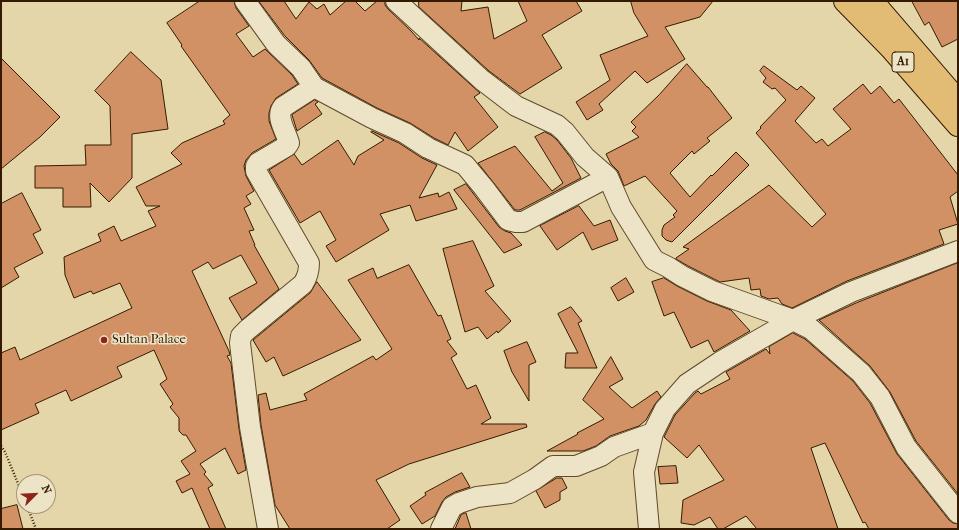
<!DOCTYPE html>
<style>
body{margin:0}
#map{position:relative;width:959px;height:530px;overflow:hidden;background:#e4d6a9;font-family:"IM FELL French Canon",serif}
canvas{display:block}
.frame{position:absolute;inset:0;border:2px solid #341b00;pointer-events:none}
.north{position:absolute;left:16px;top:474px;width:40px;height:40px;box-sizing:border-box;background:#ede4c7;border:1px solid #a39477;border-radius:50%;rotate:66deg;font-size:11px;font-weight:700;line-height:16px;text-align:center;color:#341b00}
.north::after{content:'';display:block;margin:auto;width:14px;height:18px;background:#8f2418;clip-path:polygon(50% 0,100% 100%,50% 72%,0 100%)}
</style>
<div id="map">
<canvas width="959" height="530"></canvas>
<div class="frame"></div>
<div class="north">N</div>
</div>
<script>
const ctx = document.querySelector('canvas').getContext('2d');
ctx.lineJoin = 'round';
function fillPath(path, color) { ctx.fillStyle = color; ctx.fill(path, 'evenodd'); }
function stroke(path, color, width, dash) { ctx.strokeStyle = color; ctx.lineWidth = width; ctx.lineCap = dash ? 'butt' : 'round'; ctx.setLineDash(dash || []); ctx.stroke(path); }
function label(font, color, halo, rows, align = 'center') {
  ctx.font = font + ' "IM FELL French Canon",serif'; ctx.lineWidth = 3; ctx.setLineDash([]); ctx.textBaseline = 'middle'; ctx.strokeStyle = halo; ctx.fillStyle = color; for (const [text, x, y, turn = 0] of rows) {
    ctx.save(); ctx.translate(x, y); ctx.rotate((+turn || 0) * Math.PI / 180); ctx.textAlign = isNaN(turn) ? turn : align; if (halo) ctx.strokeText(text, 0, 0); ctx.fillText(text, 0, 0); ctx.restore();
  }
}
const building = new Path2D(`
 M200 1H234L236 8 249 26 236 34 253 57 265 49 292 75 298 84 276 98 271 106 269 113V121L276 139 252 153 246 160 244 166 246 176 254 191 246 196 251 204 244 208 254 230 249 231 255 245H254L279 289 242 320 229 298 257 283 241 255 213 269 208 262 192 271 229 351 230 355 227 356 231 363 239 429 246 470 238 474 225 448 200 464 206 472 204 474 213 485 208 488 226 529H210L192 488 182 493 176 481 190 474 181 461 196 451 186 435H183L179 431V418L170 407 173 404 160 384 167 379 154 350 117 367 122 377 71 401 66 390 35 404 39 413 1 430V353L15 347 20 360 132 308 120 283 93 294 91 291 74 298 65 275 64 257 101 241 98 234 114 226 121 241 156 226 148 211 160 206H146L136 187 182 164 171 153 182 143 225 124 223 121 230 115 181 46 182 45 167 23Z
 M259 1H284L296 19 309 2 317 9 324 4 330 15 346 1H355L365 11 377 1H385V5L388 9 411 31 419 40V38L480 93 474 97 498 127 468 151 455 132 448 145 434 138 410 123 377 108 322 78 309 60 285 36Z
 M419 1H462L461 11 488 7 494 39 527 21 518 1H576L582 11 542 35 562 68 520 94 489 71 419 7Z
 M631 1H713L700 17 665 27 685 59 647 83 635 71 599 104 603 110 587 120 576 102 610 80 600 55 648 36 634 13Z
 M912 1H958V39L942 47 929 22 925 25Z
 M131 52 161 80 168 129 132 134V178L109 202 90 183 91 207H63V188H35V166L86 165 85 145H111L110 106 95 91Z
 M1 58 60 117 40 137 1 169Z
 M687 64 707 87H708L732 118 707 138 710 141 694 154 692 151 670 173 690 197 711 175 712 176 736 152 749 165 672 242 666 240 662 236V230L664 225 675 217 673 215 677 211 645 176 624 186 618 171 611 164 606 154 639 137 632 131 636 127 631 122 659 95Z
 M764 66 797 90 801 86 815 98 795 121 816 143 822 139 828 146 851 129 833 109 863 84 871 94 880 86 894 103 899 99 958 175V191L950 197 958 224 939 230 944 244 847 281 792 308 782 304 778 298 769 299 761 296 760 289 751 290 749 278 720 282 688 266 676 259V258L689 249 683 247 769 185 812 227 826 214 756 133 761 128 760 127 786 100 775 88 772 89 763 82 766 78 760 71Z
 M315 100 318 102 315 104 322 114 297 131 292 115Z
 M372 131 399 143 422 158 437 165 419 198 438 193 439 197 449 192 457 209 416 221 410 205 380 214 389 230 336 262 326 246 336 240 320 211 300 223 269 170 294 154 302 165 338 140 354 165 358 156 384 140 371 132Z
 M545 132 551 135 557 140 571 158 581 178 520 210H515L478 163 515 146 552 191 563 183 535 137Z
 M466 184 499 227 505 231 511 233 522 245 504 253 454 190Z
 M22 193 41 230 33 234 43 253 14 268 19 277 1 288V204Z
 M579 206 594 226 610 220 618 240 592 250 583 232 557 250 540 226Z
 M473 241 494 286 485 291 511 321 498 333 497 331 487 339 478 327 465 332 443 249Z
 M958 263V494L916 441 890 392 870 366 819 320 856 303Z
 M409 265 438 316 441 315 451 339 447 341 457 354 451 358 467 389 476 385 491 418 481 424H526L527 427 409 464 376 480 400 520 387 529H290L275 505 261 425 258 395 266 393 270 410 307 400 304 394 373 356 376 360 392 349 348 280 373 268 377 278Z
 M626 278 634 292 618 301 611 288Z
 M664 278 677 286 707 301 731 310 750 331 714 352 708 340 691 348 674 312 664 316 652 282Z
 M317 282 361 340 283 376 274 357 266 362 253 340 310 293Z
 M571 307 582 321 578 323 597 368H565L566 353H578L558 314Z
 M793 333 805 339 853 381 870 403 897 454 949 520 953 523 958 524V529H869L865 522 863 523 825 443 811 448 838 529H757L746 516 723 529H718L710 517 694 525 681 523 683 500 724 480 699 445 687 458 664 437 675 415 695 393 698 391 701 394 730 379 726 372 766 349 770 354 769 347Z
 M527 342 536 362 529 365V401L512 372 504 351Z
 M611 357 623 379 609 387 632 408 657 391 661 397 655 404 646 420 639 426 610 436 596 446 583 451H547L578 434 577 433 604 419 583 400Z
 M676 466 678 483 660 484 658 467Z
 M462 473 470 487 455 492 446 497 442 502 435 516 422 524 410 506 426 495 425 493Z
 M557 478H562L567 488 560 492V500L545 508 536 491Z
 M17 505 23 529H1V509Z
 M466 513 471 529H455L461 515Z`);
const path = new Path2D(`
 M1 446 5 452 24 498
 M27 506 36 529`);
const street = new Path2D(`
 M245 1 276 44 301 68 314 87 372 118 405 133 428 148 465 165 484 188 508 220 516 222H523L608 177
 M396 1 482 80 516 106 557 125 565 132 585 157 608 177 621 207 654 260 668 267 682 276 712 291 793 320 811 329 861 373 880 397 906 447 958 513
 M268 529 250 427 240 343 241 336 247 330 303 284C308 276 309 271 309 263L256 171V166L258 163 287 146 289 143C286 131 275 117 283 107L314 87
 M441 529 452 507 459 503 477 497 510 493 535 479 553 466H576L601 456 614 447 653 433
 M649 529 644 472 653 433 665 409 687 384 720 362 793 320 851 292 958 251`);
const highway = new Path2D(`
 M845 1 891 48 958 125
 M872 1 958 101`);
const markers = [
 [104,340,4,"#8f2418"]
];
const shields = [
 [903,62,22]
];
const shieldNames = [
 ["A1",903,62]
];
const poiNames = [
 ["Sultan Palace",112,340]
];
fillPath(building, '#d29164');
stroke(building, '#341b00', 1);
stroke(street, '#604a2a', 22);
stroke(highway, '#341b00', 24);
stroke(path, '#341b00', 2.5, [1, 2]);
stroke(street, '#ede4c7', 20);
stroke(highway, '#e2bb74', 22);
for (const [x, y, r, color] of markers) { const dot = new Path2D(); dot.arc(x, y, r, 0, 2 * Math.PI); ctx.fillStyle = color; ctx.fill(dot); stroke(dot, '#ede4c7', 1.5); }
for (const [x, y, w] of shields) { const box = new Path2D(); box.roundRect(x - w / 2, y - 10, w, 20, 3); ctx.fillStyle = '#ede4c7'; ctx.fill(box); stroke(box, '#341b00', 1); }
label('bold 12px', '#341b00', null, shieldNames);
label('13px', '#341b00', '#ede4c7', poiNames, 'left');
</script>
